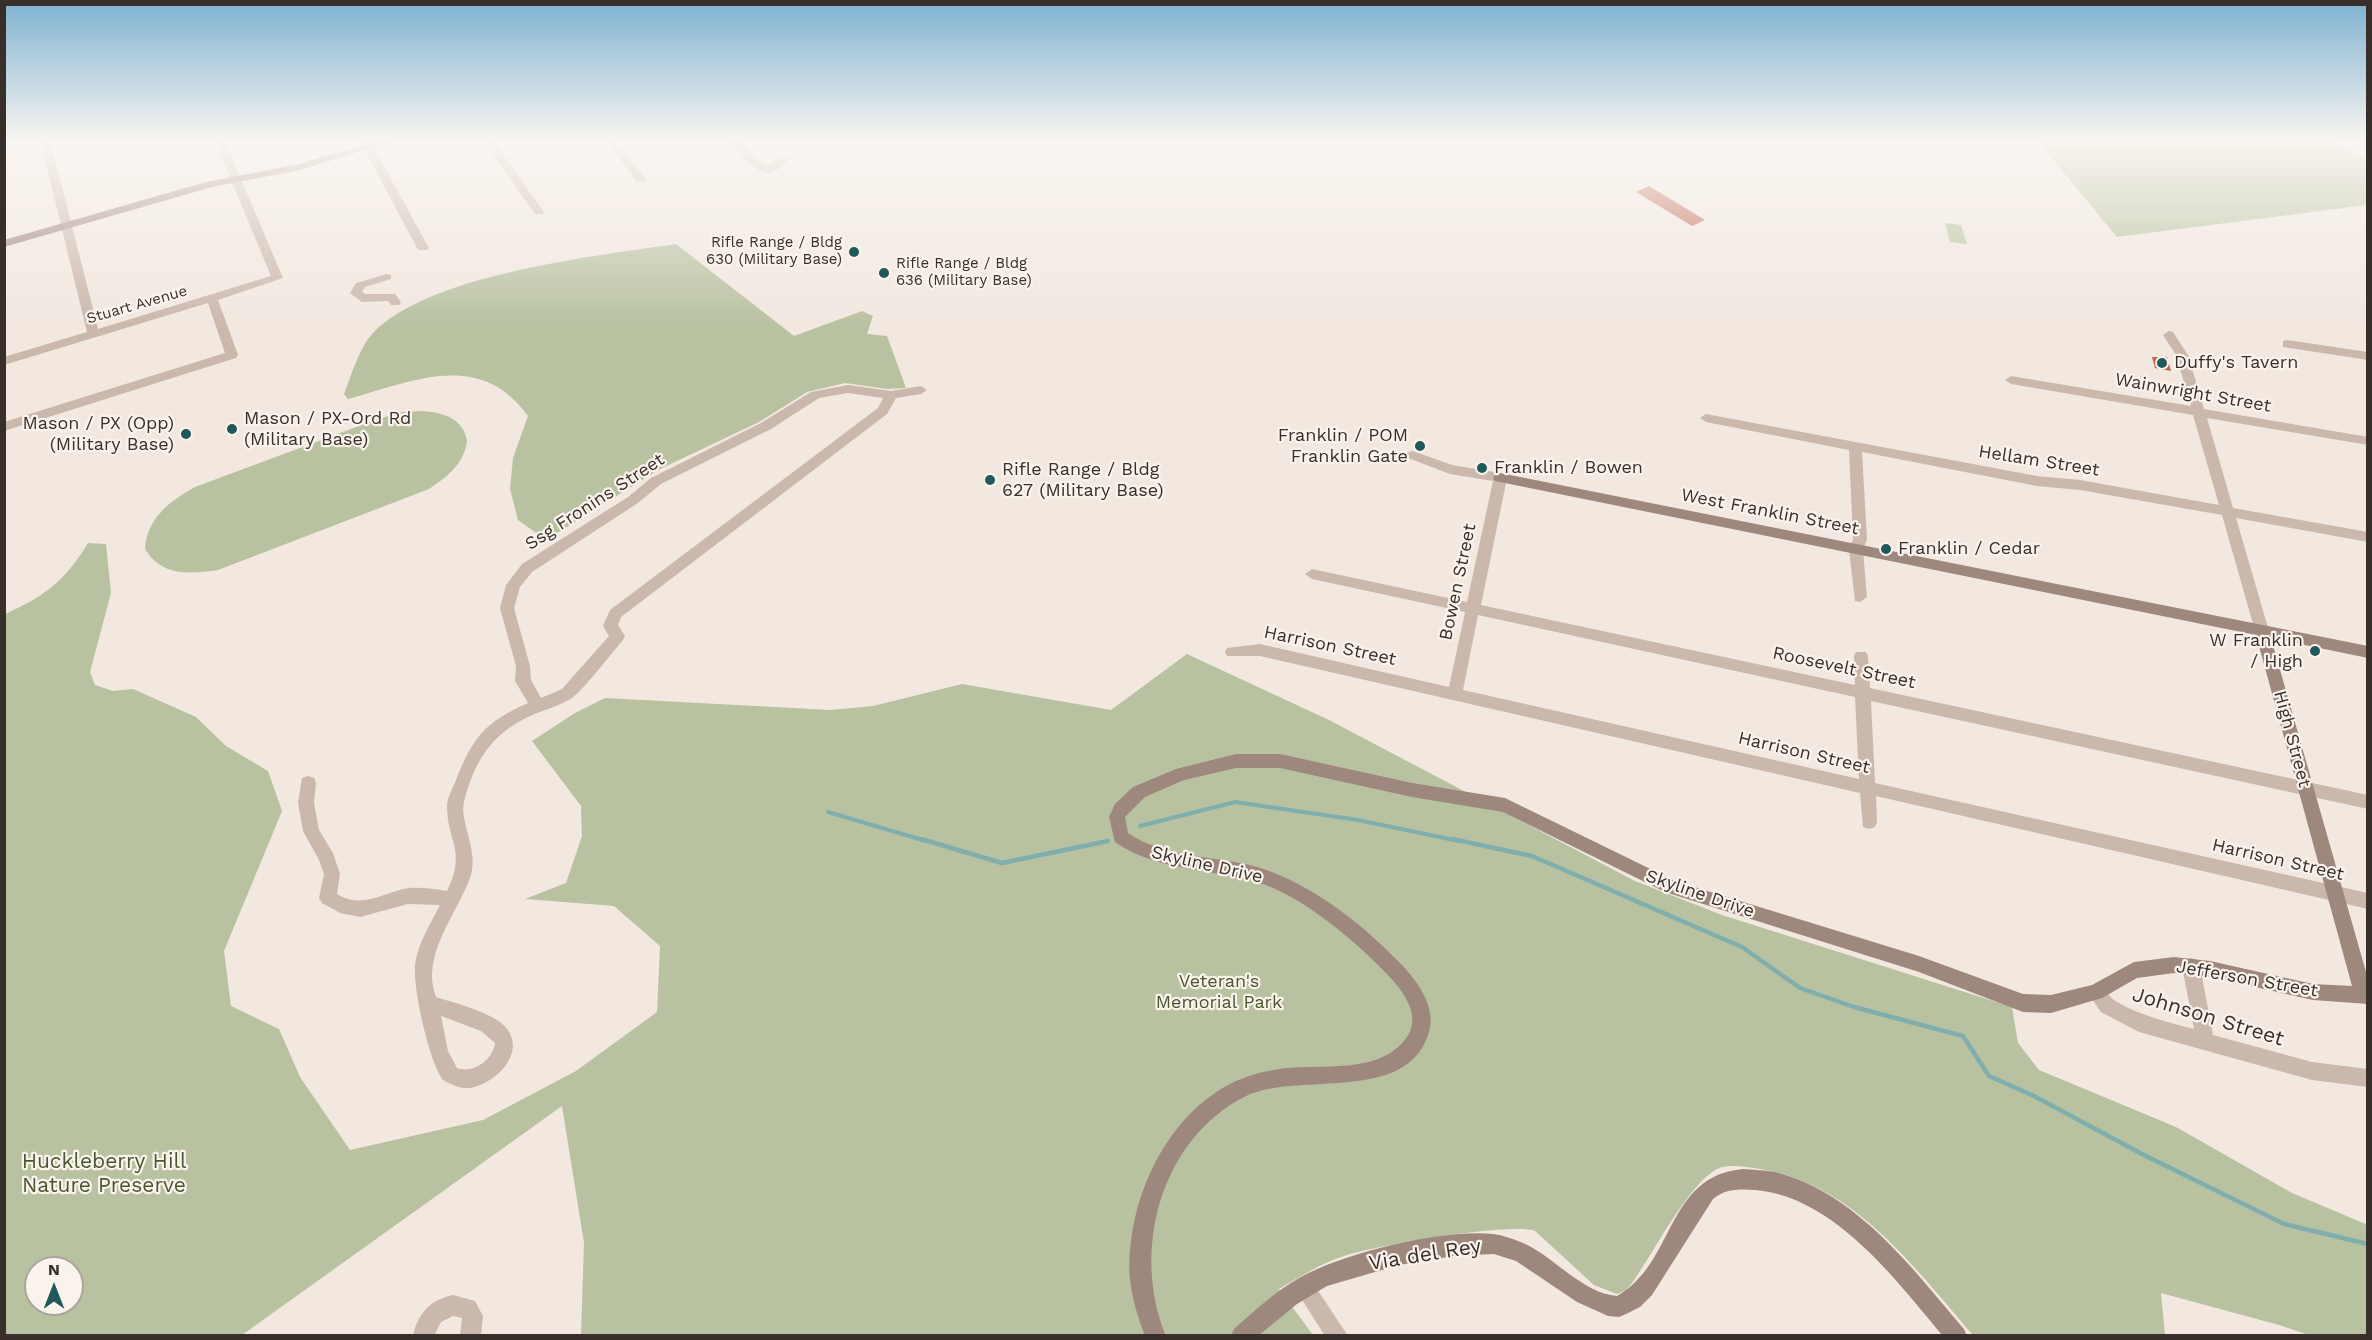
<!DOCTYPE html>
<style>
body{margin:0}
#map{position:relative;width:2372px;height:1340px;overflow:hidden;background:#f2e8e0;font-family:"Work Sans",sans-serif}
canvas{display:block}
.frame{position:absolute;inset:0;border:6px solid #382e2a;pointer-events:none}
.north{position:absolute;left:24px;top:1256px;width:60px;height:60px;box-sizing:border-box;background:#faf3ec;border:2px solid #aca49e;border-radius:50%;rotate:0deg;font-size:16px;font-weight:700;line-height:24px;text-align:center;color:#382e2a}
.north::after{content:'';display:block;margin:auto;width:21px;height:27px;background:#215859;clip-path:polygon(50% 0,100% 100%,50% 72%,0 100%)}
</style>
<div id="map">
<canvas width="2372" height="1340"></canvas>
<div class="frame"></div>
<div class="north">N</div>
</div>
<script>
const ctx = document.querySelector('canvas').getContext('2d');
ctx.lineJoin = 'round';
function fillPath(path, color) { ctx.fillStyle = color; ctx.fill(path, 'evenodd'); }
function stroke(path, color, width, dash) { ctx.strokeStyle = color; ctx.lineWidth = width; ctx.lineCap = dash ? 'butt' : 'round'; ctx.setLineDash(dash || []); ctx.stroke(path); }
function label(font, color, halo, rows, align = 'center') {
  ctx.font = font + ' "Work Sans",sans-serif'; ctx.lineWidth = 4.5; ctx.setLineDash([]); ctx.textBaseline = 'middle'; ctx.strokeStyle = halo; ctx.fillStyle = color; for (const [text, x, y, turn = 0] of rows) {
    ctx.save(); ctx.translate(x, y); ctx.rotate((+turn || 0) * Math.PI / 180); ctx.textAlign = isNaN(turn) ? turn : align; if (halo) ctx.strokeText(text, 0, 0); ctx.fillText(text, 0, 0); ctx.restore();
  }
}
const green = new Path2D(`
 M2036 139H2328L2367 160V205L2117 237Z
 M1945 223 1961 225 1967 244 1950 242Z
 M676 244 794 336 862 311 873 316 867 334 887 336 906 388 887 389 845 383 807 392 759 422 658 470 546 540 518 520 510 489 513 458 528 416C480 349 413 381 348 399L344 394C352 374 359 348 373 333 429 274 596 256 676 244Z
 M423 411C444 413 463 418 467 441 464 464 447 477 429 489L218 570C190 574 162 577 145 549 147 518 170 501 195 487L375 420 402 412Z
 M88 543 106 544 111 593 90 672 95 685 113 691 133 689 196 717 226 746 268 771 282 811 224 951 231 1006 279 1029 300 1077 350 1150 483 1120 576 1071 657 1012 660 946 614 906 525 899 566 883 582 836 581 806 532 741 575 713 605 698 830 710 873 706 962 684 1111 710 1187 654 1329 720 1635 881 1722 915 2012 1007 2018 1043 2039 1070 2176 1127 2292 1193 2368 1225 2367 1335H2309L2279 1325 2161 1293 2165 1335H1973C1915 1268 1853 1183 1760 1169 1746 1167 1727 1163 1715 1170 1686 1188 1653 1254 1632 1283L1626 1290 1617 1294 1594 1285 1535 1231C1511 1222 1373 1246 1344 1256 1321 1263 1300 1277 1279 1289L1313 1335H581L584 1243 562 1106 242 1335 5 1336V614C44 597 66 580 88 543ZM36 1268H72V1304H36Z`);
const streamFar1 = new Path2D(`
 M828 812 926 841
 M1140 826 1235 802 1358 820 1459 841`);
const stream = new Path2D(`
 M921 839 1002 863 1108 841
 M1452 839 1532 856 1742 947 1800 988 1854 1007 1963 1036 1989 1076 2034 1096 2142 1154 2284 1224 2368 1244`);
const building = new Path2D(`
 M1649 186 1705 220 1692 226 1636 192Z
 M2152 357H2167L2171 371 2155 368Z`);
const street = new Path2D(`
 M40 139H50L98 329 271 276 214 139H224L283 278 218 300 238 355 236 358 4 431V422L225 353 208 303 4 365V357L87 332Z
 M359 139H369L429 248 427 250H419L417 248Z
 M482 139H492L544 212 543 214H535Z
 M605 139H616L646 180 645 182H637Z
 M727 139H738L755 158 768 165 780 157 789 159C785 164 776 172 769 173 756 174 735 149 727 139Z
 M387 274 391 275V279L365 287 362 292 365 294H395L401 302 399 305H391L388 301 362 302 350 293 356 283Z
 M2169 331 2173 332 2188 355 2204 409 2368 437V445L2207 418 2233 508 2368 532V542L2236 518 2269 631 2262 637 2255 631 2222 515 2080 490 2037 486 1862 452 1867 539 1863 550 1867 597 1860 602 1855 601 1849 550 1853 539 1849 450 1706 422 1700 418 1706 414 2037 476 2080 480 2219 505 2193 415 2011 384 2005 380 2011 376 2191 406 2176 355 2163 335Z
 M2287 340 2368 352V360L2283 347V341Z
 M848 385 891 391 921 386 927 390 921 394 896 398 887 414 621 617 618 625 625 636 623 640C611 654 585 688 572 698 560 706 543 710 530 716 491 734 474 762 464 802 459 822 480 852 470 878 457 914 420 956 436 997 454 1003 496 1013 507 1029 526 1054 495 1084 470 1088 460 1089 452 1085 443 1080 429 1061 413 989 415 965 417 945 431 923 440 905L408 904 360 917 340 913 322 903 319 898 324 874 319 860 303 831 298 803 302 778 308 776 314 778 316 783 314 803 319 830 333 853 340 874 337 894C363 910 383 892 409 888 422 887 435 889 447 891 467 851 447 842 447 806 447 798 453 788 456 780 473 737 485 722 528 703L515 681 516 666 500 608 506 585 522 564 628 497 651 478 761 423 811 392ZM848 393 883 398 878 408 610 610 603 626 609 636 562 689 541 698 531 680 530 666 514 608 520 587 532 572 638 503 661 484 771 429 819 398ZM441 1016 481 1031 495 1043C493 1060 473 1074 457 1068L448 1051Z
 M1413 451 1452 465 1500 473 1507 478 1481 605 1855 685 1854 656 1856 652H1866L1868 656 1870 688 2368 795V809L1871 701 1875 783 2368 893V909L1876 796 1877 822 1875 827 1869 829 1863 827 1860 793 1260 656H1227L1225 652 1227 648 1260 644 1449 687 1465 612 1312 579 1305 574 1312 569 1467 602 1493 481 1450 474 1408 458 1406 455 1408 452ZM1478 615 1855 697 1859 779 1463 690Z
 M2191 958 2197 960 2200 966 2213 1035 2312 1062 2368 1069V1087L2312 1080 2139 1032 2101 1012 2087 992 2090 986 2096 984C2106 987 2108 997 2117 1002 2142 1016 2167 1022 2194 1029L2182 966 2185 960Z
 M1304 1277 1311 1280 1348 1336H1325L1294 1287 1297 1280Z
 M453 1295 475 1301 483 1316 481 1336H460L462 1318 453 1316 441 1322 434 1336H413C418 1313 430 1300 453 1295Z`);
const secondary = new Path2D(`
 M384 139H401L300 170 212 187 4 247V240L206 182 295 165Z
 M1500 473 2368 646V658L2271 638 2368 979V1004L2313 1000 2210 977 2174 973 2137 978 2102 998 2051 1013 2023 1012 1919 972 1665 892 1503 812 1412 797 1280 768H1236L1184 780 1145 797 1125 817 1128 833C1163 857 1211 856 1250 865 1305 879 1359 921 1398 961 1415 978 1437 1006 1429 1032 1408 1105 1298 1071 1246 1096 1160 1139 1131 1251 1166 1336H1145C1138 1317 1132 1299 1130 1279 1125 1204 1165 1114 1236 1081 1250 1075 1264 1071 1279 1069 1319 1063 1380 1076 1407 1037 1423 1014 1400 987 1384 971 1352 938 1298 893 1254 881 1208 869 1155 870 1115 842L1109 817 1115 804 1133 787 1176 769 1236 754H1280L1412 783 1505 798 1675 881 1919 956 2023 994 2051 995 2092 985 2134 962 2174 957 2210 961 2313 984 2352 986 2256 635 1495 481 1493 478 1495 475Z
 M1743 1169C1753 1170 1765 1170 1775 1172 1856 1192 1913 1269 1964 1329L1967 1336H1943C1896 1280 1834 1197 1756 1190 1741 1189 1726 1188 1713 1199L1652 1295 1640 1307 1626 1314 1619 1317 1608 1316 1577 1302 1516 1261 1494 1254 1453 1256 1399 1265 1327 1286 1297 1304 1258 1336H1231L1234 1329C1254 1311 1275 1292 1299 1278 1344 1253 1441 1229 1493 1234 1503 1235 1513 1239 1523 1243 1555 1257 1582 1293 1617 1296 1676 1263 1665 1176 1743 1169Z`);
const markers = [
 [854,252,6,"#215859"],
 [884,273,6,"#215859"],
 [2162,363,6,"#215859"],
 [232,429,6,"#215859"],
 [186,434,6,"#215859"],
 [1420,446,6,"#215859"],
 [1482,468,6,"#215859"],
 [990,480,6,"#215859"],
 [1886,549,6,"#215859"],
 [2315,651,6,"#215859"]
];
const farPoinames = [
 ["Rifle Range / Bldg",842,243],
 ["630 (Military Base)",842,260],
 ["Rifle Range / Bldg",896,264,"left"],
 ["636 (Military Base)",896,281,"left"]
];
const farStreetnames = [
 ["Stuart Avenue",137,305,-16]
];
const poiNames = [
 ["Duffy's Tavern",2174,363],
 ["Mason / PX-Ord Rd",244,419],
 ["(Military Base)",244,440],
 ["Mason / PX (Opp)",174,424,"right"],
 ["(Military Base)",174,445,"right"],
 ["Franklin / POM",1408,436,"right"],
 ["Franklin Gate",1408,457,"right"],
 ["Franklin / Bowen",1494,468],
 ["Rifle Range / Bldg",1002,470],
 ["627 (Military Base)",1002,491],
 ["Franklin / Cedar",1898,549],
 ["W Franklin",2303,641,"right"],
 ["/ High",2303,662,"right"]
];
const streetNames = [
 ["Wainwright Street",2193,393,10],
 ["Hellam Street",2039,461,9],
 ["Ssg Fronins Street",595,502,-33],
 ["West Franklin Street",1770,512,11],
 ["Bowen Street",1458,582,-78],
 ["Harrison Street",1330,646,12],
 ["Roosevelt Street",1844,668,12],
 ["High Street",2292,739,75],
 ["Harrison Street",1804,753,13],
 ["Harrison Street",2278,860,13],
 ["Skyline Drive",1207,865,13],
 ["Skyline Drive",1700,894,19],
 ["Jefferson Street",2247,979,10]
];
const parkNames = [
 ["Veteran's",1219,982],
 ["Memorial Park",1219,1003]
];
const nearStreetnames = [
 ["Johnson Street",2208,1017,17],
 ["Via del Rey",1425,1255,-9]
];
const nearParknames = [
 ["Huckleberry Hill",104,1162],
 ["Nature Preserve",104,1186]
];
fillPath(green, '#b8c1a0');
stroke(streamFar1, '#7faead', 4);
stroke(stream, '#7faead', 4.5);
fillPath(building, '#c1644f');
fillPath(street, '#cab8ac');
fillPath(secondary, '#9e877d');
const sky = ctx.createLinearGradient(0, 0, 0, 327);
sky.addColorStop(0, '#7eb2d0');
sky.addColorStop(0.43, '#f9f5f1');
sky.addColorStop(1, '#f9f5f100');
ctx.fillStyle = sky;
ctx.fillRect(0, 0, 2372, 327);
for (const [x, y, r, color] of markers) { const dot = new Path2D(); dot.arc(x, y, r, 0, 2 * Math.PI); ctx.fillStyle = color; ctx.fill(dot); stroke(dot, '#faf3ec', 2); }
label('15px', '#382e2a', '#faf3ec', farPoinames, 'right');
label('15px', '#382e2a', '#faf3ec', farStreetnames);
label('18px', '#382e2a', '#faf3ec', poiNames, 'left');
label('18px', '#382e2a', '#faf3ec', streetNames);
label('18px', '#4a562f', '#faf3ec', parkNames);
label('21px', '#382e2a', '#faf3ec', nearStreetnames);
label('21px', '#4a562f', '#faf3ec', nearParknames);
</script>
